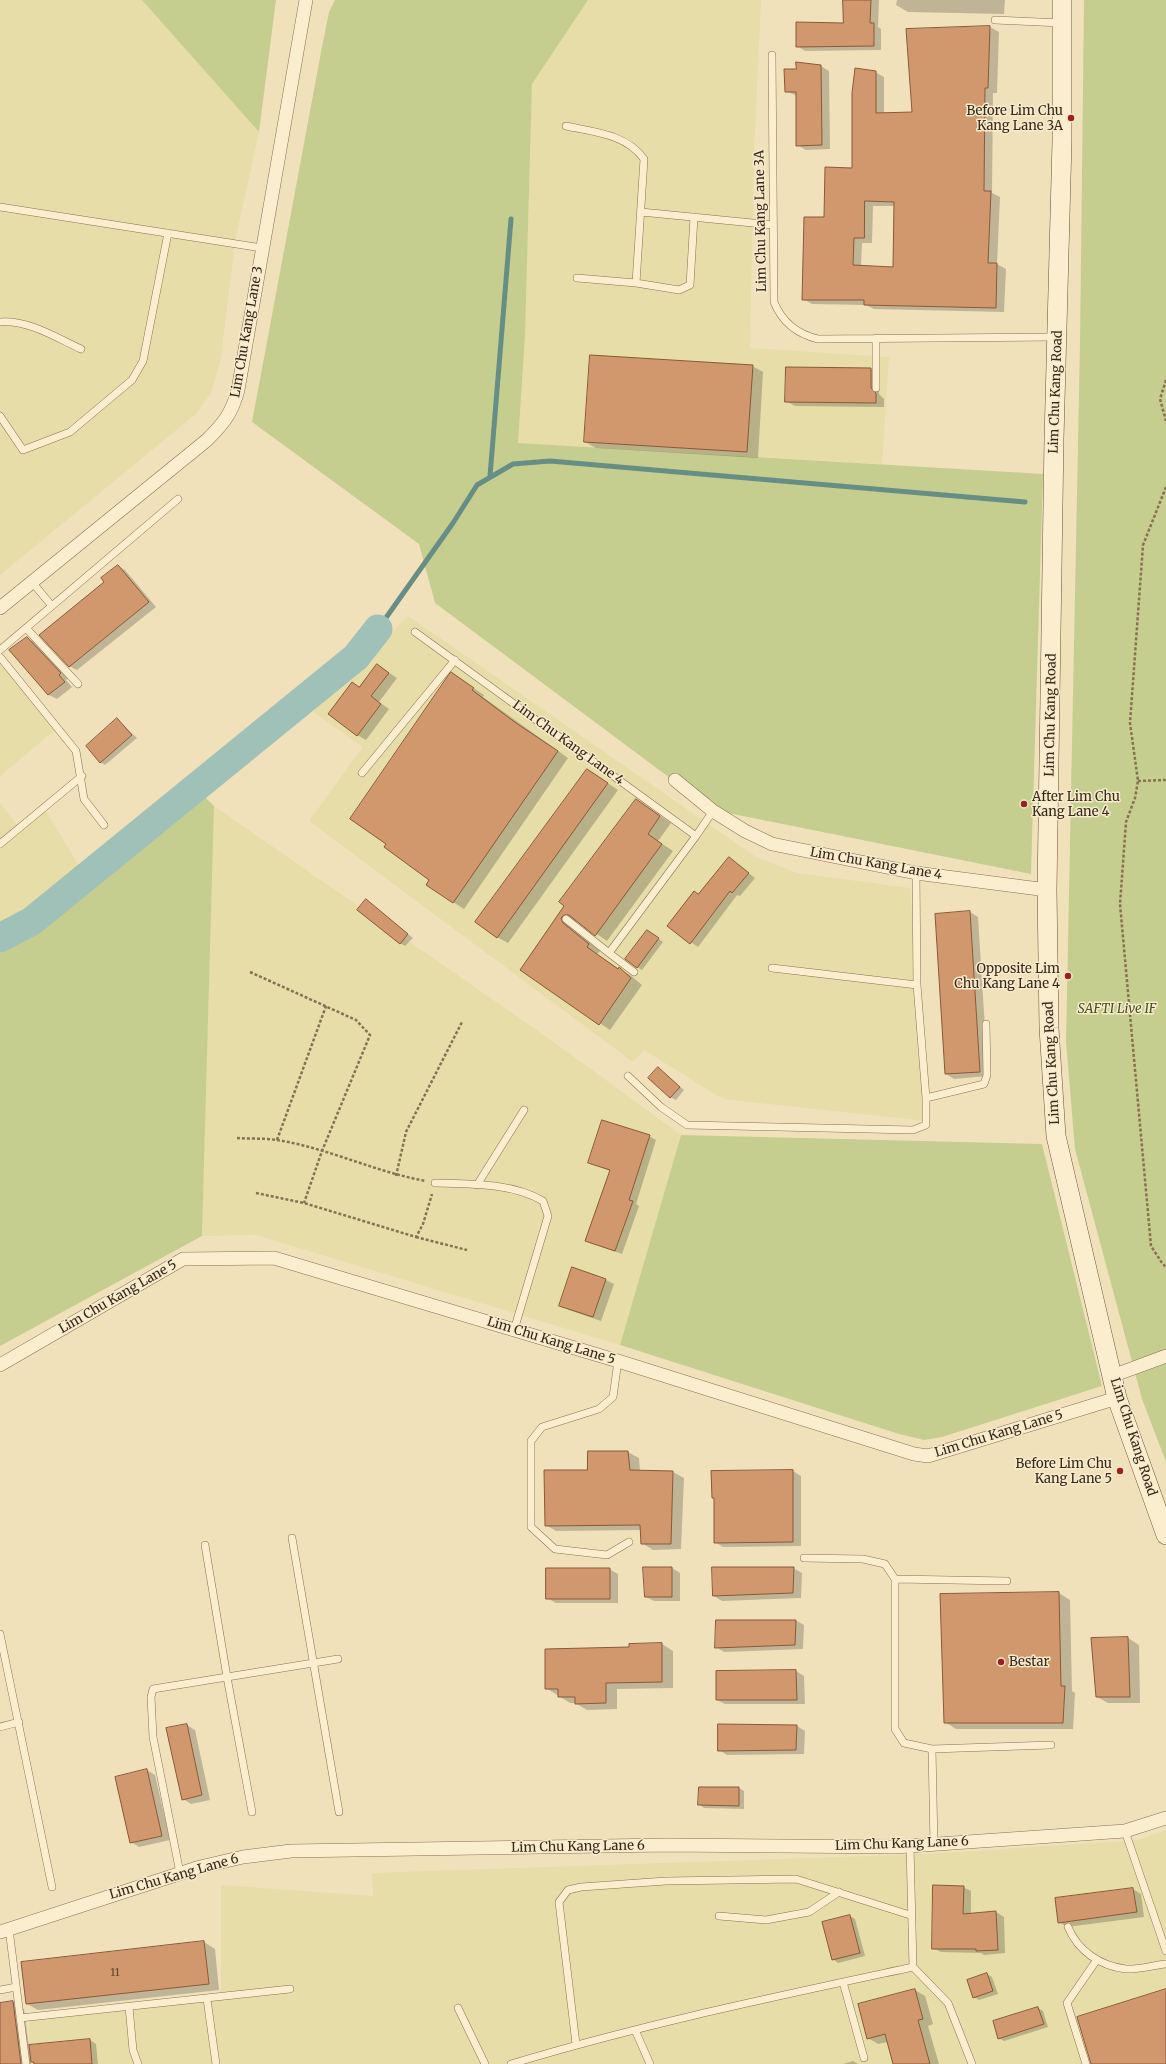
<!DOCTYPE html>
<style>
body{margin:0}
canvas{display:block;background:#f0e1bb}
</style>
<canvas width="1166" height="2064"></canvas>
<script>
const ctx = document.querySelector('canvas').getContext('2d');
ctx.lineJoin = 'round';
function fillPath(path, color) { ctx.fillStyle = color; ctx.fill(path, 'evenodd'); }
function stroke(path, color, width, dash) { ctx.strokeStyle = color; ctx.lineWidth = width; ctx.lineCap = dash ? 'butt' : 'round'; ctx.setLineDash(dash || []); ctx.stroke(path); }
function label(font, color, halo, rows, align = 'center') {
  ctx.font = font + ' Merriweather,serif'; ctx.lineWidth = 3; ctx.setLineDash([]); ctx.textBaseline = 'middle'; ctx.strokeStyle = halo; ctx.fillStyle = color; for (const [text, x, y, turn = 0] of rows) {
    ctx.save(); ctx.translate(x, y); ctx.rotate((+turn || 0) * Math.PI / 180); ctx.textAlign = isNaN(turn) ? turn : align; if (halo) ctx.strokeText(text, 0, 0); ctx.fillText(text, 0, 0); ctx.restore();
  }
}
const farmland = new Path2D(`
 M0 0H142L259 132 235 241 221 358 211 393 197 413 0 575Z
 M588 0H761L754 154 750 348 889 357 882 464 518 443 525 336 532 84Z
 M408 616 756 857 797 873 910 888 926 1121 723 1099 644 1050 633 1062 309 821 363 747 313 712Z
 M0 664 60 726 0 776Z
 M0 803 20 829 46 811 79 866 26 912 0 925Z
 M214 806 551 1040 681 1135 620 1345 256 1235 202 1236Z
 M1166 1830V2064H30L29 2014 221 1997V1885L373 1896 372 1873 927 1854 1139 1840Z`);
const green = new Path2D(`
 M142 0H276L259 132Z
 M335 0H588L532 84 525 336 518 443 1043 474 1031 874 713 810 435 603 419 544 252 422 322 47 329 12Z
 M1084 0H1166V1462L1142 1399 1075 1149 1066 1042 1080 343Z
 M205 797 214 806 202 1236 0 1346V953L33 934Z
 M681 1135 1042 1144 1102 1386 942 1437 924 1440 899 1434 620 1345Z`);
const shadow = new Path2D(`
 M844 0H879L878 27 881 29V50L805 51 797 46 844 24Z
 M897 0H1005L1004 14 908 12 896 5Z
 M990 27 999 32 997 93H993L992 193 1000 197 997 264 1006 269 1004 312 874 309 866 305 812 304 803 299 824 218 853 169 875 72 884 77V114L913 113ZM873 206H895L894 268 861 267 862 243H872Z
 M821 66 829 71 830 149 806 150 797 145V96L786 91 797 70Z
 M752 366 763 372 758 458 596 448 585 442Z
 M871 369 879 374V394L884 399V407L795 406 786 401Z
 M118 566 125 570 156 607 77 670 69 666 106 582Z
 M27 638 36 643 68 678 66 680 72 687 57 699 49 695 10 650Z
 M377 665 397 678 379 702 389 709 366 740 357 735 360 688Z
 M452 674 484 695 483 697 568 758 464 909 453 902 431 879Z
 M117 720 137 738 105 765 100 762Z
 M588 770 618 790 508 943 497 937Z
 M636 800 671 823 658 841 673 851 607 941 578 921 573 922 574 930 600 951 597 954 619 969 630 975 642 985 610 1030 521 970Z
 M729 858 755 878 740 896 737 895 698 947 668 926 699 895Z
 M371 904 413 938 405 946 400 943Z
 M970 912 978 917 988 1076 954 1079 946 1074Z
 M652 934 663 942 642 970 637 967Z
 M658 1069 684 1090 676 1100 670 1097Z
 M649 1136 656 1140 636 1204 639 1206 622 1254 593 1244 586 1240 610 1171 589 1162Z
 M606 1280 614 1284 601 1321 569 1310 561 1305Z
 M628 1452 639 1458 640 1471 673 1472 684 1478 681 1549 653 1550 642 1543 641 1530 556 1531 546 1525 588 1471Z
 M793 1471 801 1476V1546L723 1547 715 1542V1499L713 1498Z
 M644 1568H672L680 1573V1601H654L646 1597Z
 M793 1568 802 1573 801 1598 722 1601 714 1596Z
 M609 1569 618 1574V1603H556L547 1598Z
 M1059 1593 1070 1600 1072 1691 1075 1693 1073 1729H956L945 1722Z
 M795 1620 804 1625 803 1649 724 1652 716 1647Z
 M1128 1638 1139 1645 1140 1703H1108L1097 1697Z
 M662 1644 673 1651V1688L617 1689V1709L587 1710 575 1703H570L546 1688Z
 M796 1671 804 1676 805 1704H725L717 1700Z
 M187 1725 195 1730 210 1800 191 1804 183 1799Z
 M797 1726 805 1731 804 1754 727 1755 719 1750Z
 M147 1770 155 1775 170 1840 139 1847 131 1842Z
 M739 1788 744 1791V1809L704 1808 699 1804Z
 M963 1887 971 1891V1914L996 1912 1004 1917 1005 1953 984 1955 981 1953 941 1952 933 1948Z
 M1133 1889 1141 1894 1144 1917 1067 1927 1059 1922Z
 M850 1916 855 1919 865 1956 838 1963 833 1959Z
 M204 1942 215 1949 219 1990 38 2010 27 2004Z
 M987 1974 992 1977 998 1994 979 2000 974 1997Z
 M915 1990 925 1996 933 2024 928 2026 939 2064H894L888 2042 878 2044 868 2038Z
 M13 2002 24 2009 29 2046 90 2040 96 2044 98 2064H35L31 2061V2064H0V2004Z
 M1038 2008 1043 2011 1048 2027 1004 2041 999 2038Z
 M853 2061 858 2064H843Z`);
const stream = new Path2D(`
 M490 476 511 219
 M378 629 453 523 477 485 513 464 550 461 1025 502`);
const river = new Path2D(`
 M0 938 32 921 356 657 378 629`);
const building = new Path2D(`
 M843 0H871L870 23H874V46L796 47V22L843 23Z
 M990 26 988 88H985L984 191H991L988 263H997L996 308 864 305V300H802L804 217H824L825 167 852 168V93L855 68 876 71V113L912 112 906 29ZM865 201 894 202 893 267 853 265 854 238H864Z
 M796 62 821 65 822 145 796 146V92H785L784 69H796Z
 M590 355 753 365 747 452 584 442Z
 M786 367 871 368V388L876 393V403L785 402Z
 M118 565 149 602 69 667 39 635 104 582 101 578Z
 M27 637 61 673 59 675 65 682 48 695 9 650Z
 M377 664 389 673 371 696 381 704 357 736 328 714 352 682 359 687Z
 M451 672 474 688 472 690 516 723 558 751 453 903 426 885 429 880 384 847 386 844 350 819Z
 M117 718 132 735 100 763 86 746Z
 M587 769 608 783 497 938 475 922Z
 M636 799 660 816 648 834 662 844 595 936 569 915H564L561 918 563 923 589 944 587 947 618 969 619 967 631 978 599 1025 520 970 564 906 559 902Z
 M729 857 749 873 732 893 730 891 690 944 667 926 694 891 698 894Z
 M366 899 408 934 400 944 357 910Z
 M970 911 980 1072 945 1074 935 914Z
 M647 930 659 938 637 968 625 959Z
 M658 1067 680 1087 670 1098 648 1078Z
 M602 1120 650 1135 629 1200 633 1201 615 1251 585 1241 610 1170 588 1163Z
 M572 1267 606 1279 593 1317 559 1306Z
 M588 1451H628L630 1470 673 1471 671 1544H641L640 1525 545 1526 544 1470H587Z
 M793 1470V1542L714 1543V1498H712L711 1471Z
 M643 1567H672V1597H645Z
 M712 1567H794L793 1593 713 1596Z
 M546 1568H610V1599H546Z
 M1059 1592 1061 1686H1065L1063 1723H944L940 1594Z
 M716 1620H796L795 1645 715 1648Z
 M1128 1637 1130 1697H1096L1091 1638Z
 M662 1643V1682L606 1683V1703L575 1704V1697H558V1689H545V1649L629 1647V1644Z
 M796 1670 797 1700H716V1671Z
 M187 1724 202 1795 182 1800 166 1728Z
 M718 1724 797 1725 796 1750 718 1751Z
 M147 1769 162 1836 130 1843 115 1777Z
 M699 1787H739V1806L698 1805Z
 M933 1885 964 1886 963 1914 996 1911 998 1950 976 1951V1949H932Z
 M1133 1888 1137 1912 1058 1923 1055 1898Z
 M850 1915 860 1953 832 1960 822 1922Z
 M204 1941 209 1984 26 2004 21 1962Z
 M987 1973 993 1991 973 1998 967 1980Z
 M915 1989 923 2019 918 2020 930 2064H893L885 2034 867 2039 858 2004Z
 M1166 1989V2064H1091L1077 2017Z
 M13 2001 21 2064H0V2003Z
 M1038 2007 1044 2024 998 2039 993 2021Z
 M90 2039 92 2064H34V2062H31L29 2045Z`);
const path = new Path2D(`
 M1166 380 1160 399 1166 421
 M1166 487 1143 545 1130 723 1138 781 1135 798 1126 822 1120 904 1151 1246 1162 1263 1166 1267
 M1138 781 1166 780
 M250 972 356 1020 370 1035 322 1151 304 1203
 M237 1138C250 1139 264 1138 277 1140 328 1148 375 1172 426 1181
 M277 1140 326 1006
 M396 1176 406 1132 462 1022
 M256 1193 304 1203 416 1237 423 1224 432 1194
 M416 1237 467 1250`);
const service = new Path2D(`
 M995 20 1062 23
 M772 55 774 302C782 322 797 334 818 339L1056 337
 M566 126C594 132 626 134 644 159L636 283
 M0 207 262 248
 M641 212 773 225
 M577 278 636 283 679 290 690 285 694 217
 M0 322C29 320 55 337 81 349
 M876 388V338
 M0 416 23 450 70 432 132 380 143 361 168 233
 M32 582 52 606
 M26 628 78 684
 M415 632 696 836 713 811
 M0 650 178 499
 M0 657 76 751 84 799 104 825
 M362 773 455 660
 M0 844 82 776
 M566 919 609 953 696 836
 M609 953 634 972
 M772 968 917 985
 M628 1076 661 1107 687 1125 913 1130 926 1125V1098L917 985 916 873
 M926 1098 984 1084 987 1075 986 1024
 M435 1183C471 1184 512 1183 543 1201L548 1216 514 1330
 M477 1185 524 1110
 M618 1361 613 1397 599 1409 542 1427 531 1441V1527L555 1549 607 1555 629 1542
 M292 1538 339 1812
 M205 1545 227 1677 252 1812
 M804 1558 863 1559 885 1564 895 1579V1729L904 1743 932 1749 1051 1745
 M895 1579 1007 1581
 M0 1634 52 1887
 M0 1727 19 1722
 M932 1749 934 1845
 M1125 1831 1166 1951
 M910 1846 913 1967 948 2003 972 2064
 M180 1873 153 1737 151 1697 153 1689 338 1659
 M719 1916 766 1920 809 1912 839 1892
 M1068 1927C1078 1951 1100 1966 1126 1969 1138 1970 1154 1965 1166 1964
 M9 1929 26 2064
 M843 1982 864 2058
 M0 1990 16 1987
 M207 1999 216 2064
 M129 2007 133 2050 138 2064
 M458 2008 485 2064
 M20 2018 290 1989
 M635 2030 650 2064
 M576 2044 559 1902 568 1890 581 1887 666 1881 796 1879 910 1915
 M511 2064C643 2024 778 1996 913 1967
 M1086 2064 1067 2003 1096 1961`);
const minor = new Path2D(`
 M0 608 207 440C224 423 232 413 238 390L306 0
 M675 780 713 811 745 831 772 844 916 873 1047 890
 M0 1365 183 1259 274 1258 618 1361 914 1454 928 1456 1117 1398
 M1112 1376 1166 1356
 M0 1932 200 1867 243 1857 291 1851 666 1845 895 1847 1125 1831 1166 1818`);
const secondary = new Path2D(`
 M1062 0V141L1054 439 1047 890 1049 1028 1056 1136 1117 1398 1166 1535`);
const markers = [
 [1071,118,4,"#9b2120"],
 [1024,804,4,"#9b2120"],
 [1068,976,4,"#9b2120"],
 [1120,1471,4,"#9b2120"],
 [1001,1662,4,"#9b2120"]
];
const numberNames = [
 ["11",115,1973]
];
const poiNames = [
 ["Before Lim Chu",1063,111],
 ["Kang Lane 3A",1063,126],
 ["After Lim Chu",1032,797,"left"],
 ["Kang Lane 4",1032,812,"left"],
 ["Opposite Lim",1060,969],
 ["Chu Kang Lane 4",1060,984],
 ["Before Lim Chu",1112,1464],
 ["Kang Lane 5",1112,1479],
 ["Bestar",1009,1662,"left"]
];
const streetNames = [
 ["Lim Chu Kang Lane 3A",761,221,-91],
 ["Lim Chu Kang Lane 3",247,332,-80],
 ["Lim Chu Kang Road",1056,392,-88],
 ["Lim Chu Kang Road",1051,715,-89],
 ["Lim Chu Kang Lane 4",568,743,36],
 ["Lim Chu Kang Lane 4",876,864,10],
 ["Lim Chu Kang Road",1052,1063,-93],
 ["Lim Chu Kang Lane 5",118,1297,-30],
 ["Lim Chu Kang Lane 5",551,1341,17],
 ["Lim Chu Kang Lane 5",999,1434,-17],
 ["Lim Chu Kang Road",1133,1437,72],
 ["Lim Chu Kang Lane 6",902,1844,-2],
 ["Lim Chu Kang Lane 6",578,1847,-1],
 ["Lim Chu Kang Lane 6",174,1877,-16]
];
const parkNames = [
 ["SAFTI Live IF",1117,1009]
];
fillPath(farmland, '#e6dda8');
fillPath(green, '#c6ce8f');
fillPath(shadow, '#0003');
stroke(stream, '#678e85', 5);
stroke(river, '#a0c1b7', 29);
fillPath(building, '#d1986e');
stroke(building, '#895938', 1);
stroke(service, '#887054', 8);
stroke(minor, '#887054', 14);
stroke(secondary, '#6a5138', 20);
stroke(path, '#887054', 2.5, [3, 2]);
stroke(service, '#fbeece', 7);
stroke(minor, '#fbeece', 13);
stroke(secondary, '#fbeece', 19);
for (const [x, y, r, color] of markers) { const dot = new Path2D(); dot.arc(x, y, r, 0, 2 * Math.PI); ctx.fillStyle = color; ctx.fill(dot); stroke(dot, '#f7ebcb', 1.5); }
label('11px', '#5d442f', null, numberNames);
label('13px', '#36281a', '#f7ebcb', poiNames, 'right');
label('13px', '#36281a', '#f7ebcb', streetNames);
label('italic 13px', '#46541f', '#f7ebcb', parkNames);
</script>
